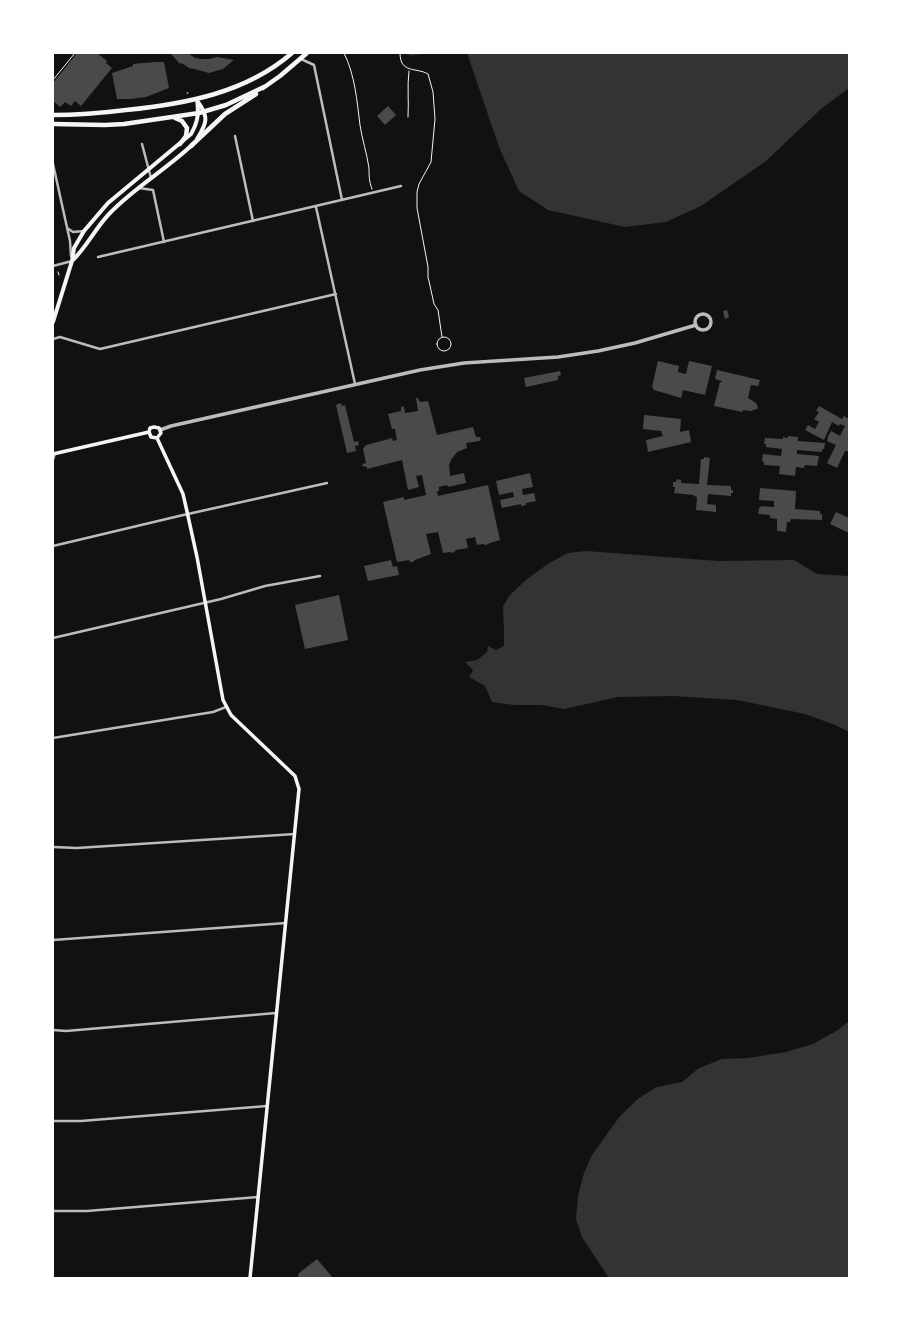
<!DOCTYPE html>
<style>
body{margin:0}
#map{position:relative;width:902px;height:1331px;overflow:hidden;background:#111;font-family:Georgia,serif}
canvas{display:block}
.frame{position:absolute;inset:0;border:54px solid #fff;pointer-events:none}
</style>
<div id="map">
<canvas width="902" height="1331"></canvas>
<div class="frame"></div>
</div>
<script>
const ctx = document.querySelector('canvas').getContext('2d');
ctx.lineJoin = 'round';
function fillPath(path, color) { ctx.fillStyle = color; ctx.fill(path, 'evenodd'); }
function stroke(path, color, width, dash) { ctx.strokeStyle = color; ctx.lineWidth = width; ctx.lineCap = dash ? 'butt' : 'round'; ctx.setLineDash(dash || []); ctx.stroke(path); }
const water = new Path2D(`
 M467 53H849V88L821 109 766 161 701 206 666 222 625 227 548 210 519 191 499 147Z
 M586 551 719 561 794 560 817 574 849 576V732L835 725 805 714 737 700 673 696 618 697 564 709 542 705H514L492 702 485 686 469 677 473 670 465 662 477 660 487 652 488 646 496 650 504 646V631L503 607 509 596 527 579 549 563 568 553Z
 M849 1021V1278H609L582 1237 576 1219 578 1196 584 1173 592 1155 620 1116 639 1098 657 1087 682 1082 699 1068 722 1059 748 1058 786 1052 813 1044 838 1030Z`);
const stream = new Path2D(`
 M407 53 410 55 424 53`);
const building = new Path2D(`
 M77 53H97L107 61 106 63 112 68 81 106 75 101 71 106 65 102 60 107 53 101V83Z
 M172 53H188L195 58 201 59H209L217 57 234 60 223 69 209 73 191 68V69L181 63 180 64 171 54Z
 M155 62H164L169 88 146 97 131 99H117L112 73 133 66V64Z
 M388 106 396 115 385 125 377 116Z
 M727 310 729 317 725 319 723 311Z
 M658 361 679 366 678 372 686 374 689 361 712 366 705 395 683 390 681 398 654 390 652 387Z
 M717 370 760 380 758 386 751 385 748 398 756 403 758 408 757 409 751 411 743 410 742 412 714 406 720 382H722V381L715 379Z
 M560 371 561 375 558 376V380L526 387 524 378Z
 M416 398H418L420 402 428 401 437 435 473 427 476 437H479L481 438 480 441 466 443 467 448 457 452 451 460 449 465 450 476 464 473 466 483 448 487 447 485 439 487V491H437L438 496 488 485 500 540 490 543 486 545 483 544 477 545 475 537 466 539 468 548 456 550 453 553 450 552 443 553 438 532 426 534 431 554 415 560 413 562H410L409 560 397 562 383 502 404 497V500L426 495 422 475 416 476 419 487 408 490 402 460 367 469V467L362 466 363 464 366 463 363 449 366 445 385 440 392 438 393 441 397 440 395 429H392L388 414 401 411V408L402 406 404 407 405 413 418 411Z
 M341 403 342 406 345 405 354 442 358 441 359 445 355 446 356 451 347 453 336 405Z
 M819 406 842 419 844 416 849 419V451H845L837 468 827 463 836 445 827 441 828 438H827L831 431 840 436 845 426 840 424 839 426 832 422 824 440 805 430 808 425 815 429 819 422 814 419 819 412 816 411Z
 M644 415 681 419 680 432 689 430 691 442 648 452 646 440 663 436 661 431 643 429Z
 M788 436 798 437V441L825 443 824 449H822V452L797 450V454L819 456 817 466 805 465 804 468 796 467 795 476 779 474 780 466 764 465V462L762 461 763 454 781 456 782 449 766 447V444H764L765 438 783 439V437L788 438Z
 M704 457 710 458 707 485 731 486V490H733V493H731V496L708 494 707 504 716 505V512L696 510 697 497 694 496V495L674 493 675 487H673V482H676L677 479 681 480V483L699 484 701 459H704Z
 M530 473 533 487 522 489 523 495 534 493 536 501 526 503V505L521 506V504L502 508 500 500 514 497 513 492 499 495 496 481Z
 M760 488 796 491 795 509 820 511V514H822V520L791 519 790 522H787L786 532 777 531V519L770 518V515L758 514 759 508H760L761 506 774 507V501L759 500Z
 M836 512 849 518V533L830 524Z
 M391 560 393 567 397 566 399 575 368 581 364 566Z
 M339 595 348 640 305 649 295 605Z
 M317 1259 333 1278H299L298 1276 299 1273Z`);
const path = new Path2D(`
 M344 53C355 75 357 101 360 125 362 139 367 154 369 168 369 176 369 181 372 189
 M400 53C400 74 416 67 428 74L433 92 435 119 431 162 419 184 417 192V208L428 267V278L429 281 434 304 438 310 442 337
 M53 80 75 53
 M187 93H188
 M408 117C409 102 407 86 409 71
 M58 272 59 275
 M437 344a7 7 0 1 1 14 0a7 7 0 1 1-14 0Z`);
const service = new Path2D(`
 M53 461 55 455`);
const minor = new Path2D(`
 M301 59 314 65 342 200
 M235 136 253 221
 M142 144 151 178
 M53 164 70 241 71 256
 M139 188 153 190 164 242
 M316 207 355 384
 M67 228 73 232 84 231
 M98 257 401 186
 M53 266 72 261
 M53 339 60 337 100 349 336 294
 M53 546 179 516 327 483
 M53 638 221 599 265 586 320 576
 M53 738 213 712 226 707
 M53 847 77 848 295 834
 M53 940 286 923
 M53 1030 66 1031 276 1013
 M53 1121H81L267 1106
 M53 1211H87L258 1197`);
const tertiary = new Path2D(`
 M695 322a8 8 0 1 1 16 0a8 8 0 1 1-16 0Z
 M160 430 171 426 420 370 464 363 558 357 598 351 635 343 696 325`);
const secondary = new Path2D(`
 M149 432 150 428 154 427 159 428 161 433 157 438
 M149 432 151 437 157 438
 M157 438 183 494 186 507 197 557 223 700 231 715 295 776 299 789 250 1278
 M53 454 149 432`);
const primary = new Path2D(`
 M197 139C207 123 209 117 198 102
 M72 261C87 247 96 227 110 213 135 187 167 169 193 144
 M53 322 72 261 74 248 84 231 108 203 191 134C198 122 199 113 197 99`);
const trunk = new Path2D(`
 M263 88 280 76 307 53
 M53 115C78 115 102 113 126 110 185 104 246 93 292 53
 M175 118 182 121 187 128 186 136 180 144
 M53 124 105 125 124 124 199 113 226 105 266 86
 M191 146 225 114 256 94`);
const rail = new Path2D(`
 M53 54 54 53`);
fillPath(water, '#333');
stroke(stream, '#333', 1.5);
fillPath(building, '#4a4a4a');
stroke(path, '#f5f5f5', 1);
stroke(service, '#bcbcbc', 1.5);
stroke(minor, '#bcbcbc', 2.5);
stroke(tertiary, '#bcbcbc', 3.5);
stroke(secondary, '#f5f5f5', 3.5);
stroke(primary, '#f5f5f5', 4);
stroke(trunk, '#f5f5f5', 4.5);
stroke(rail, '#9a9a9a', 1.5);
</script>
